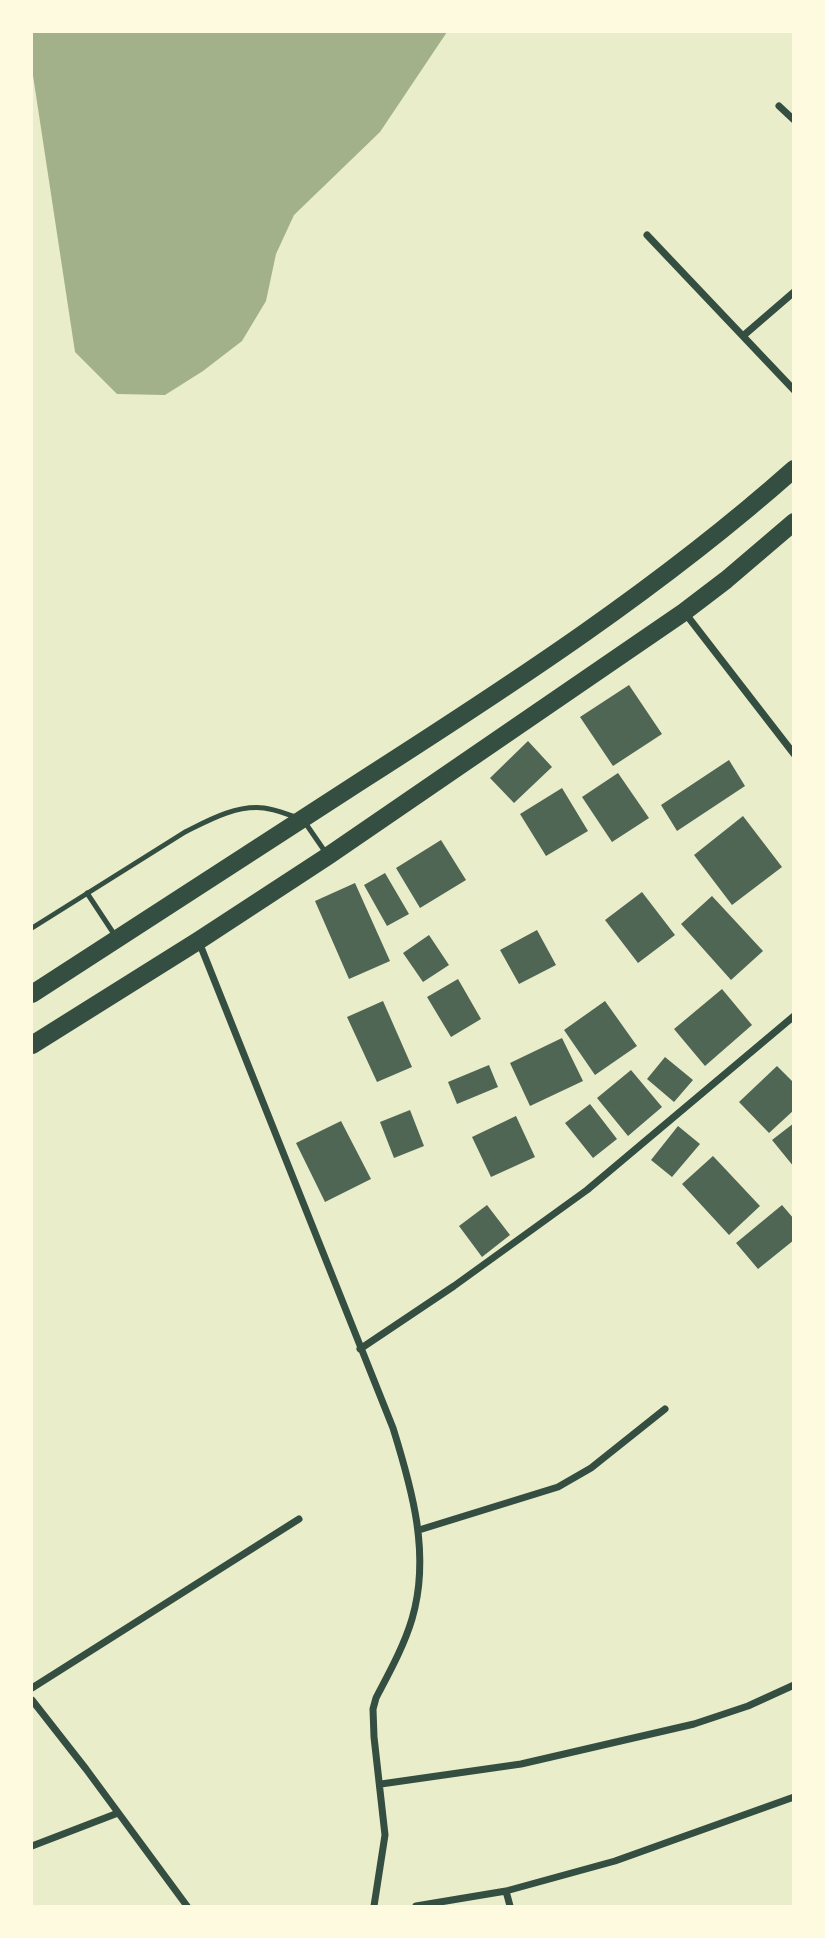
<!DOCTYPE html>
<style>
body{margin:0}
#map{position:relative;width:825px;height:1938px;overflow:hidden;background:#e9edc9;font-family:"Golos Text",sans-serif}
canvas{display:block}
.frame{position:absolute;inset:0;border:33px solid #fefae0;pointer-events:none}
</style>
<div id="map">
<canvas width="825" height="1938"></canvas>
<div class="frame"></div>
</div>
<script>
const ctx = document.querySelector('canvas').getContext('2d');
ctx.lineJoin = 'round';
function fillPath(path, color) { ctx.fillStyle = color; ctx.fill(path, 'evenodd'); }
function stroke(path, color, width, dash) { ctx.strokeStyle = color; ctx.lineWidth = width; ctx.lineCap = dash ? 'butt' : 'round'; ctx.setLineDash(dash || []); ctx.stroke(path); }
const water = new Path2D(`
 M32 32H447L380 132 294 215 276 254 266 301 242 341 203 371 165 395 117 394 75 352 32 69Z`);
const building = new Path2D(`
 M629 685 662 734 613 766 580 717Z
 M528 741 552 767 514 803 490 778Z
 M729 760 745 786 677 831 661 805Z
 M618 773 649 818 612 842 582 797Z
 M562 788 588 831 546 856 520 814Z
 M743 816 782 867 732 905 694 855Z
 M441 840 466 880 420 908 396 868Z
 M385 873 409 914 387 926 364 885Z
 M355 883 390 961 349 979 315 901Z
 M642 892 675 935 638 963 605 920Z
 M712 896 763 951 731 980 681 924Z
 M537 930 556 965 519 984 500 950Z
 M429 935 449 965 423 982 403 953Z
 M458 979 481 1019 451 1037 427 997Z
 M722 989 752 1025 705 1066 674 1029Z
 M383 1001 412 1067 377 1082 347 1017Z
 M605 1001 637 1046 595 1075 564 1030Z
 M562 1038 583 1081 530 1106 510 1063Z
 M665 1057 693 1080 674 1102 647 1079Z
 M489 1065 498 1087 457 1104 448 1082Z
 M777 1066 794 1083V1110L769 1133 739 1102Z
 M631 1070 662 1107 628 1136 597 1098Z
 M590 1104 617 1139 593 1158 565 1123Z
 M410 1110 424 1146 394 1158 380 1122Z
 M516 1116 535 1157 491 1177 472 1137Z
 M341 1121 371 1179 325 1202 296 1143Z
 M794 1123V1167L772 1140Z
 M678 1126 700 1144 672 1177 651 1160Z
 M713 1156 760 1206 729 1235 682 1184Z
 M487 1205 510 1235 482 1257 459 1226Z
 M782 1205 794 1219V1240L758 1269 736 1243Z`);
const service = new Path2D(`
 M304 821 326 853
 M87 893 116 937
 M32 928 185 832C209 820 235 805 264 808 274 809 286 814 296 817`);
const minor = new Path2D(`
 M779 106 794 120
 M647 235 794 390
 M743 336 794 292
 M685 613 794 754
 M199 942 393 1428C412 1489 431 1555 412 1619 404 1646 389 1673 376 1698L373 1709 374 1737 385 1835 374 1906
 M360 1349 454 1286 587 1190 794 1016
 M419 1530 558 1487 591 1468 665 1409
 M32 1688 299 1519
 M32 1700 86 1769 187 1906
 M381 1784 521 1764 694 1724 748 1706 794 1685
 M32 1846 118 1813
 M506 1891 510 1906
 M416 1906 506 1891 615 1861 794 1797`);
const primary = new Path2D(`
 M32 994C141 923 251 852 361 781 511 685 660 588 794 469
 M32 1045 198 941 328 856 684 612 726 580 794 522`);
fillPath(water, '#a3b18a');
fillPath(building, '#4f6655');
stroke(service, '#344e41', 5);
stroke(minor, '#344e41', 7);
stroke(primary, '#344e41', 18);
</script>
